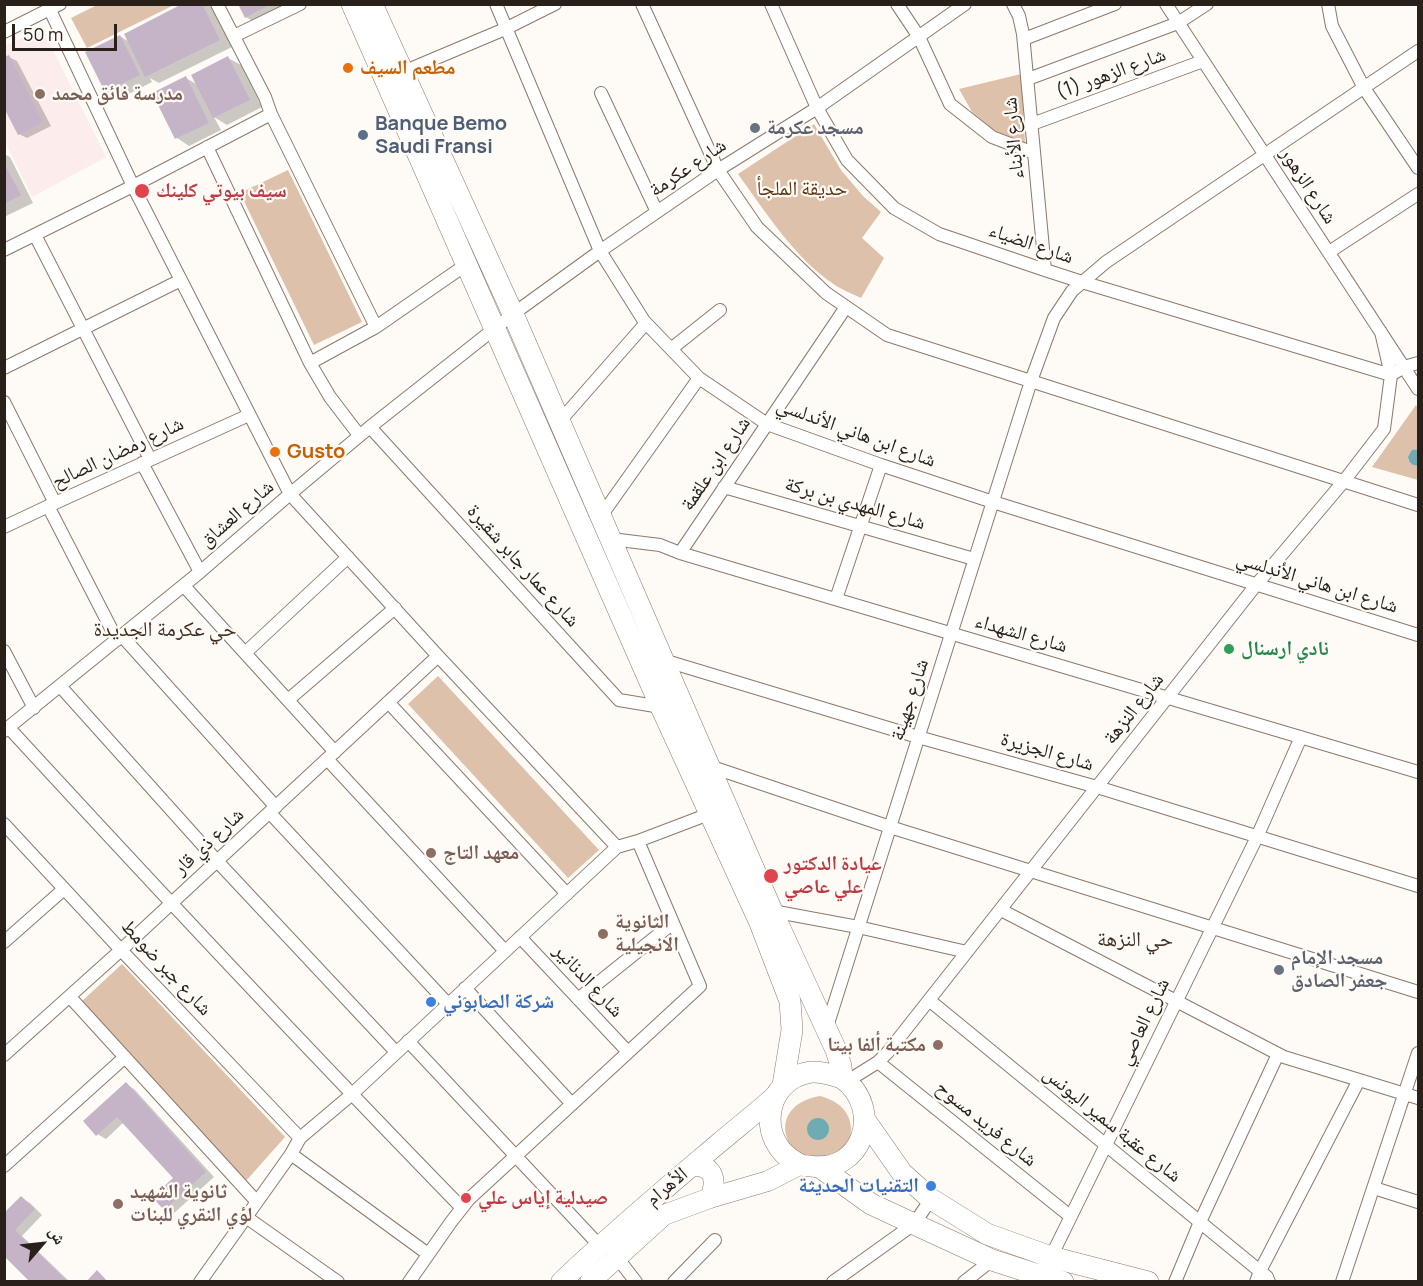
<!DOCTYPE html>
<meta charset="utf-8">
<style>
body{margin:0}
#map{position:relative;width:1423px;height:1286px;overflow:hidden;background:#fefaf6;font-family:Manrope,"Noto Naskh Arabic",sans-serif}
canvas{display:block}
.frame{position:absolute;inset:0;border:6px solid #29201a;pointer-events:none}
.north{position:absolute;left:12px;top:1214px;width:60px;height:60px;-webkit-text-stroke:4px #fefaf6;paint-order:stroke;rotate:62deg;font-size:16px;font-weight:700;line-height:24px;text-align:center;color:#29201a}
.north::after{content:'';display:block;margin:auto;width:21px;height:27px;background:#29201a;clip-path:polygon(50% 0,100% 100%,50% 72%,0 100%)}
.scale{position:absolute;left:12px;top:24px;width:105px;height:27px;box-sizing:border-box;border:3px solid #29201a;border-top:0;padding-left:8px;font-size:18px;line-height:21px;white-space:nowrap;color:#29201a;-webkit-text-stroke:4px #fefaf6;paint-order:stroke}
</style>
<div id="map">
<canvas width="1423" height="1286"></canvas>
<div class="frame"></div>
<div class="north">ش</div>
<div class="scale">50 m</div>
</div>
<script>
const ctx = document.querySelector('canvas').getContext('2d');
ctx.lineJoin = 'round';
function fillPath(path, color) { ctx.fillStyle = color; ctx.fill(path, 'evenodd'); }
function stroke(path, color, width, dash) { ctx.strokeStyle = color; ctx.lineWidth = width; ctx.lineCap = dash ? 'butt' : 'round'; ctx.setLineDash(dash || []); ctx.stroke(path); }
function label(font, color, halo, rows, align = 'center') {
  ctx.font = font + ' Manrope,"Noto Naskh Arabic",sans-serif'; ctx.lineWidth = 4.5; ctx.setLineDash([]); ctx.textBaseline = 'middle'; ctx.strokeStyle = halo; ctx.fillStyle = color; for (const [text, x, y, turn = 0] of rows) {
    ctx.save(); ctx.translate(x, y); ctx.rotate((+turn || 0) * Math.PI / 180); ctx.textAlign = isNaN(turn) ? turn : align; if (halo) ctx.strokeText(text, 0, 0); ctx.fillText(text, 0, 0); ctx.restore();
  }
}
const education = new Path2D(`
 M42 28 106 157 32 197 5 142V46Z`);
const green = new Path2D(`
 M99 4H174V5L87 48 71 18Z
 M1021 74 1025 142 995 131 972 112 959 89Z
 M814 124 841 170 863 196 881 212 862 238 884 258 861 298C851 293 840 289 832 283 795 258 764 210 738 174Z
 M288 170 362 322 314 345 240 193Z
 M1416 405 1418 409V449H1415L1408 459 1411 464 1418 465V480L1372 467Z
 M438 676 599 850 568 878 408 704Z
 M122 964 285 1137 245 1182 81 1002Z
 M820 1096C836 1100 850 1110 851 1128 851 1134 850 1141 846 1146 843 1151 837 1155 833 1160L801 1158C796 1152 789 1145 787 1138 779 1114 799 1099 820 1096Z`);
const water = new Path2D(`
 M1418 449V465C1412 466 1409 463 1408 457L1412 450Z
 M807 1129a11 11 0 1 1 22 0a11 11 0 1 1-22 0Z`);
const shadow = new Path2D(`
 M186 4H209L211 6 232 47 159 83 150 78 152 82 119 99 106 91 120 36 129 42Z
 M239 4H287L254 22 246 17Z
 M9 57 17 61 51 126 27 138 19 134Z
 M228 58 241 65 262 107 227 125 214 117 221 130 189 146 177 138 154 94 186 78 198 85Z
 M4 154 10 157 33 203 4 217Z
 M126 1084 134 1089 214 1177 173 1214 165 1209 175 1178 124 1122 106 1139 97 1134Z
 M21 1198 30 1203 42 1215 22 1236 70 1282H33L4 1254Z`);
const building = new Path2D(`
 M182 4H202L220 40 145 77 124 34Z
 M238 4H271L245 18Z
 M120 35 140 75 105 92 85 52Z
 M9 55 43 122 18 135 4 108V57Z
 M228 56 250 100 213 118 191 75Z
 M186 76 209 123 175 139 152 93Z
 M4 163 21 195 4 204Z
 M126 1082 206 1172 164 1210 152 1197 173 1178 117 1117 96 1136 83 1121Z
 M21 1196 35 1209 15 1230 68 1282H30L4 1256V1213Z
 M97 1270 108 1282H86Z`);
const minor = new Path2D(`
 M496 4 600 251 644 321 699 378 767 424 881 465 993 502 1418 635
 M642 4 718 170 757 227 826 293 887 335 1418 505
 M771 4 817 108 847 160 894 208 939 234 1045 270 1082 282 1391 375 1404 367 1418 363
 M897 4 919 37 950 104 992 137 1034 153
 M1013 4 1019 16 1023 34 1045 270
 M1166 4 1418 389
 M1328 4 1332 26 1364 88 1418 168
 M50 10 133 186 290 494 438 656 617 847 638 841 709 814
 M4 32 60 4
 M234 36 300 4
 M1024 39 1115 4
 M403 72 505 29 555 4
 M1028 79 1178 23 1207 4
 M601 93 657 212
 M271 114 376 327
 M1032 124 1203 61
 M207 147 310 363 330 397 359 435
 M35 235 150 459
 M4 250 133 186 271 114 265 97 217 4
 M1329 252 1418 194
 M671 349 720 310
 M310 363 376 327 467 264
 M4 368 181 280
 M4 402 55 503
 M560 421 646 323
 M370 427 619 700 661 707
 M142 463 200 572
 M724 487 974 559
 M48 506 117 640
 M601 516 699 378
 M4 527 55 503 249 415
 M611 539 660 545 680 553 1418 772
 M680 553 846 307
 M184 586 335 752
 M836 599 881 465
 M122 636 276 807
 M4 651 34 708
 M245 653 348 557
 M663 660 918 737 1097 787 1418 886
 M60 686 217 861 396 1052
 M288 700 395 608
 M388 702 567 894
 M9 728C158 890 308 1050 462 1208
 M4 731 200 572 290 494 370 427 513 314 600 251 718 170 817 108 965 4
 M327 759 505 951
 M709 766 890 827 1418 992
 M270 813 448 1004
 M4 824 121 950 300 1138
 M1001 910 1284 1057 1418 1098
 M772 911 858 927 967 952
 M520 937 628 1052
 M4 942 64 889
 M465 988 572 1104
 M70 997 257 1202
 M578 999 673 923
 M929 1000 1267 1277 1269 1282
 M826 1030 1031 381 1054 318 1072 291 1106 262 1418 51
 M408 1041 599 1245
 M4 1055 121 950 438 656
 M878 1062 1070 1216
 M846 1082 878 1062 888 1052 1256 585 1344 481 1384 429 1391 375 1381 332
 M291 1154 428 1254
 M4 1166 125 1057
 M1374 1188 1418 1202
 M246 1217 338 1282
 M616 1256 636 1282
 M1051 1257 1257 837 1301 737
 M200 1282 291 1154 300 1138 351 1095 617 847
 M409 1282 451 1222 469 1199 700 986 638 841
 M674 1282 715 1240
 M833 1282 914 1224 931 1199
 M964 1282 992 1260
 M1175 1282 1200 1222 1278 1054
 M1256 1282 1260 1271 1359 1080
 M1342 1282 1418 1053`);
const primary = new Path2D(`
 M692 1166C715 1165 717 1181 710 1198
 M561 1282C612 1233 666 1188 719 1143 738 1127 757 1112 775 1096
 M590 1282 664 1215 710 1198 768 1181 799 1165`);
const trunk = new Path2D(`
 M352 4 661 707 760 923 790 1001 792 1030 783 1085
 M372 4 513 314 772 911 836 1050 841 1066 842 1078C884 1108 863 1175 810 1166 806 1166 801 1166 797 1163 756 1142 763 1079 811 1072 822 1071 832 1075 842 1078
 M865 1120 902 1173 931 1199 987 1234 1051 1257 1148 1282
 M821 1168 871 1204 914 1224 992 1260 1029 1272 1063 1282`);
const markers = [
 [348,68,6,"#e8710a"],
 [40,94,6,"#8d6e63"],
 [755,128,6,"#6b7280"],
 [363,135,6,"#5c6f8a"],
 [142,191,8,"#e0444e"],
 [275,452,6,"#e8710a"],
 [1229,649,6,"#2e9e5b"],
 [431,853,6,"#8d6e63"],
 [771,876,8,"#e0444e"],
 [603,934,6,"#8d6e63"],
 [1279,970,6,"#6b7280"],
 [431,1002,6,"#3f7fe0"],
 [938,1045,6,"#8d6e63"],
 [931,1186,6,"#3f7fe0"],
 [466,1198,6,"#e0444e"],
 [118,1204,6,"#8d6e63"]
];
const foodNames = [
 ["مطعم السيف",360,68],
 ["Gusto",287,452]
];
const streetNames = [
 ["شارع الزهور (1)",1111,74,-20],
 ["شارع الأبناء",1014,138,-95],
 ["شارع عكرمة",688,168,-34],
 ["شارع الزهور",1308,186,57],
 ["شارع الضياء",1031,244,19],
 ["شارع ابن هاني الأندلسي",856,433,20],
 ["شارع رمضان الصالح",118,453,-25],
 ["شارع ابن علقمة",716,464,-56],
 ["شارع المهدي بن بركة",855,504,16],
 ["شارع العشاق",237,514,-41],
 ["شارع عمار جابر شقيرة",523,566,48],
 ["شارع ابن هاني الأندلسي",1317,583,17],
 ["شارع الشهداء",1021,634,16],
 ["شارع جهينة",910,700,-72],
 ["شارع النزهة",1134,709,-52],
 ["شارع الجزيرة",1047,752,16],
 ["شارع ذي قار",209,842,-43],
 ["شارع جبر ضومط",166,968,47],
 ["شارع الدنانير",588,981,47],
 ["شارع العاصي",1144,1022,-64],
 ["شارع فريد مسوح",986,1124,39],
 ["شارع عقبة سمير اليونس",1112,1125,39],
 ["الأهرام",667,1187,-40]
];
const educationNames = [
 ["مدرسة فائق محمد",52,94],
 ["معهد التاج",443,853],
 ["الثانوية",615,922],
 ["الانجيلية",615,945],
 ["مكتبة ألفا بيتا",926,1045,"right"],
 ["ثانوية الشهيد",130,1192],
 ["لؤي النقري للبنات",130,1215]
];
const serviceNames = [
 ["Banque Bemo",375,124],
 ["Saudi Fransi",375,147]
];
const worshipNames = [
 ["مسجد عكرمة",767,128],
 ["مسجد الإمام",1291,958],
 ["جعفر الصادق",1291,981]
];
const parkNames = [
 ["حديقة الملجأ",802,189]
];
const healthNames = [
 ["سيف بيوتي كلينك",156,191],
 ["عيادة الدكتور",784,864],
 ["علي عاصي",784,887],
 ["صيدلية إياس علي",478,1198]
];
const leisureNames = [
 ["نادي ارسنال",1241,649]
];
const shopNames = [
 ["شركة الصابوني",443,1002],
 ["التقنيات الحديثة",919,1186,"right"]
];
const neighbourhoodNames = [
 ["حي عكرمة الجديدة",165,630],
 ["حي النزهة",1135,940]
];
fillPath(education, '#fdecec');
fillPath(green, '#dec1aa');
fillPath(water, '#6eabb3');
fillPath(shadow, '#0003');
fillPath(building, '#c5b4c8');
stroke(minor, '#8d7969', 14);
stroke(primary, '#8d7969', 21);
stroke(trunk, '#8d7969', 22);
stroke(minor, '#fff', 12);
stroke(primary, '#fff', 20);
stroke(trunk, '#fff', 21);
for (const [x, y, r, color] of markers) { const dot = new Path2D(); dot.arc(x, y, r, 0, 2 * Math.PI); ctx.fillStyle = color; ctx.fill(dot); stroke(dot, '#fefaf6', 2); }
label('bold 20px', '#c56008', '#fefaf6', foodNames, 'left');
label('20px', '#29201a', '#fefaf6', streetNames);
label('bold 20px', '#785e54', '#fefaf6', educationNames, 'left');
label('bold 20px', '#4e5e75', '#fefaf6', serviceNames, 'left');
label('bold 20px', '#5b616d', '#fefaf6', worshipNames, 'left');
label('20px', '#59320c', '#fefaf6', parkNames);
label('bold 20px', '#be3a42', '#fefaf6', healthNames, 'left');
label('bold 20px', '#27864d', '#fefaf6', leisureNames, 'left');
label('bold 20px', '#366cbe', '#fefaf6', shopNames, 'left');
label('21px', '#3f2e20', '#fefaf6', neighbourhoodNames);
</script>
